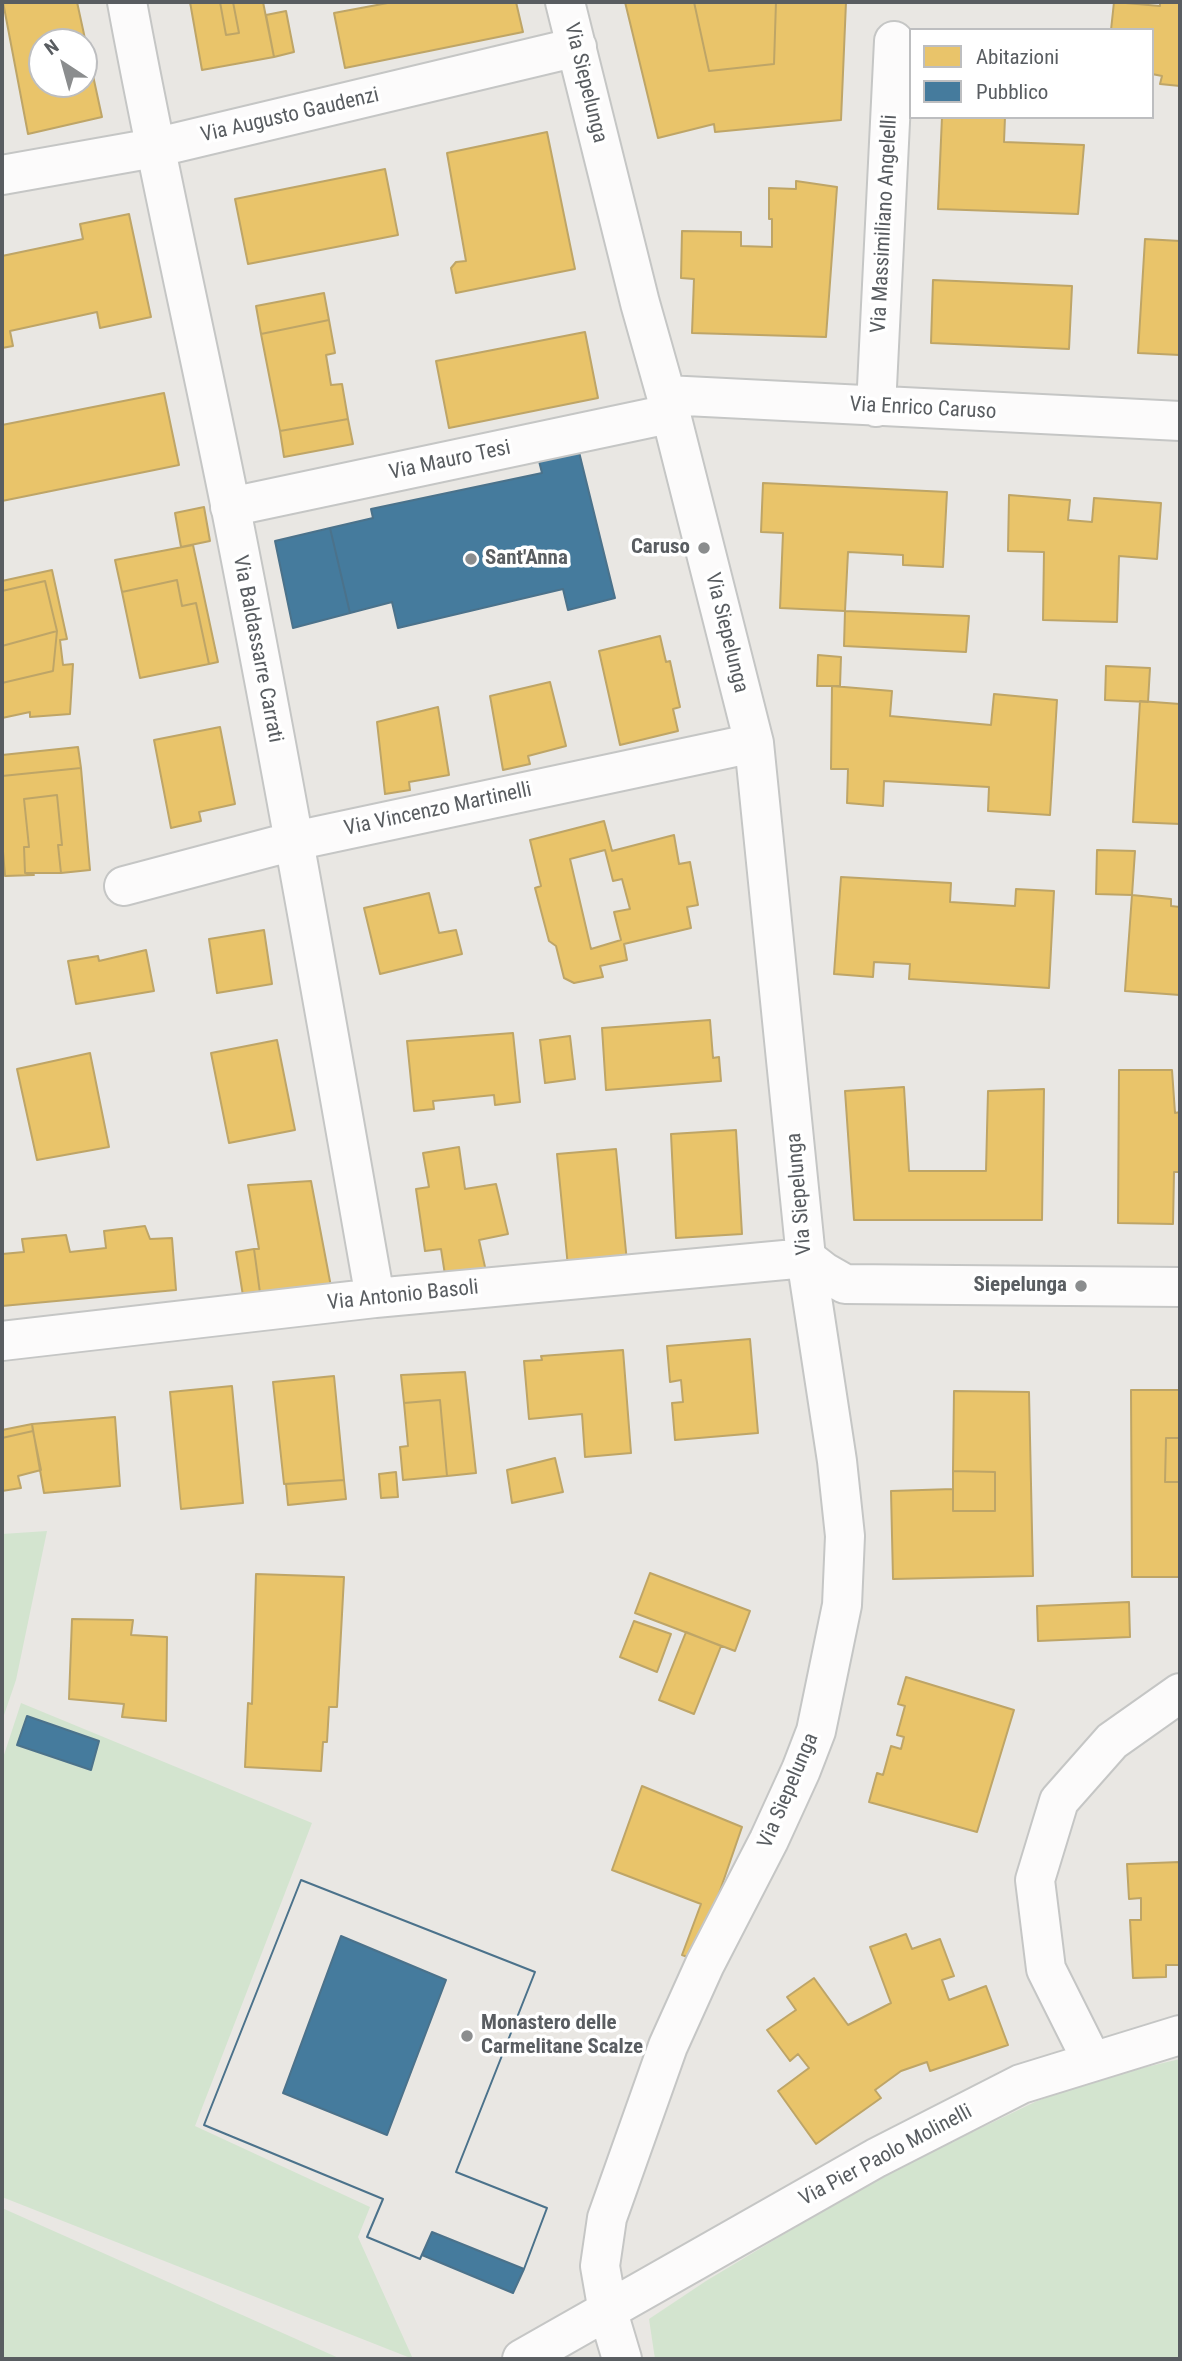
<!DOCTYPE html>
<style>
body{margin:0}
#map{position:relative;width:1182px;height:2361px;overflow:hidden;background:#e9e7e3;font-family:"Roboto Condensed",sans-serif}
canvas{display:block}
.frame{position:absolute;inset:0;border:4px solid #595d61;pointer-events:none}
.legend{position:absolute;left:909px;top:28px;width:245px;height:91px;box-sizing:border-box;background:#fff;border:2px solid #bdbec0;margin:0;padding:9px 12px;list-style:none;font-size:21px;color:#595d61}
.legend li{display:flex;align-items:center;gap:14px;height:35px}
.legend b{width:35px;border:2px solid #bdbec0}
.north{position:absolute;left:28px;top:28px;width:70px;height:70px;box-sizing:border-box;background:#fff;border:2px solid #bdbec0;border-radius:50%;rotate:324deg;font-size:19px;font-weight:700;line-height:28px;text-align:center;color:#595d61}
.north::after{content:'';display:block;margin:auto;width:24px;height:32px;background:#8b8d8e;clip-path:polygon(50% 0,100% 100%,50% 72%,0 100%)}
</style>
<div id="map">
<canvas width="1182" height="2361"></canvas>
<div class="frame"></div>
<ul class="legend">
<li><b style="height:19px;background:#e9c46a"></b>Abitazioni</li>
<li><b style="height:19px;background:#457b9d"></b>Pubblico</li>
</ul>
<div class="north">N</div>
</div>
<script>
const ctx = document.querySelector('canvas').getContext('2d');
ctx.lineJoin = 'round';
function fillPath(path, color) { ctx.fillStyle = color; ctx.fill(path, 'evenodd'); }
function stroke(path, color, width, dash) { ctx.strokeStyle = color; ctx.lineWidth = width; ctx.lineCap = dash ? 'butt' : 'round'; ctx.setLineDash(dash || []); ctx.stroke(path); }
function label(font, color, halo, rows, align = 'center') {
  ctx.font = font + ' "Roboto Condensed",sans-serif'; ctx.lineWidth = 7; ctx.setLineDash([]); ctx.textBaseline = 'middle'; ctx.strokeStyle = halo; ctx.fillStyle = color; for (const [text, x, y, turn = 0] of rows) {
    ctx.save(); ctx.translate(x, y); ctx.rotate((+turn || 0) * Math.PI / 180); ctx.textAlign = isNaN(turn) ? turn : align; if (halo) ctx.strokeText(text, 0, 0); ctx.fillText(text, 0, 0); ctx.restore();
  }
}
const green = new Path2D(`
 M47 1531 16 1680 2 1721V1534Z
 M21 1703 312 1823 195 2126 370 2207 358 2237 413 2359 2 2197V1761Z
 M1180 2059V2359H655L649 2319 706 2281 879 2177 1037 2101 1104 2077Z
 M2 2208 341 2359H2Z`);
const homes = new Path2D(`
 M3 2H77L102 117 28 134ZM42 42H84V84H42Z
 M190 2H220L226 35 239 33 233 2H263L274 57 202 70Z
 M220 2H233L239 33 226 35Z
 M393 2H516L523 32 345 68 334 13Z
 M625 2H694L709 71 774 64 776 2H846L841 120 715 132 714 124 658 138Z
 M694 2H776L774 64 709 71Z
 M1114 2 1160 6V2H1180V86L1160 84 1162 76 1152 74V30H1111Z
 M286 11 294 52 274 57 266 15Z
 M942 117H1005L1004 142 1084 145 1078 214 938 209Z
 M547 132 575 269 456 293 451 268 456 262 466 261 447 153Z
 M385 169 398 235 248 264 235 199Z
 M796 181 837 187 826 337 692 333 694 279 681 278 682 231 741 232V246L772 247V219H769V188L796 189Z
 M129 214 151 317 100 328 97 312 10 331 13 346 2 348V256L83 239 80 224Z
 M1145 239 1180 241V355L1138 353Z
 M933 280 1072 286 1069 349 931 343Z
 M324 293 329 320 261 334 256 306Z
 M329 320 335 353 326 355 331 385 342 384 348 419 280 431 261 334Z
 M585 332 598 398 449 428 436 361Z
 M164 393 179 465 2 501V425Z
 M348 419 353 444 284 457 280 431Z
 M763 483 947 492 943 567 903 565V555L848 552 845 611 780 608 783 533 761 532Z
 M1009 495 1070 500 1068 520 1092 522 1094 498 1161 503 1157 559 1119 556 1117 622 1043 620 1044 552 1008 551Z
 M204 507 210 541 181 547 175 513Z
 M193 545 218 662 209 664 196 603 182 606 177 580 122 592 115 560Z
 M52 570 67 639 60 640 63 665 73 664 70 714 30 717V712L2 718V683L53 671 57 631 45 581 2 591V581Z
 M177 580 182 606 196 603 209 664 140 678 122 592Z
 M45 581 57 631 2 646V591Z
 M845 611 969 616 966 652 844 646Z
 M57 631 53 671 2 683V646Z
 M660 636 666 662 670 661 680 707 673 709 678 731 620 745 599 651Z
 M818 655 841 657 840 686H817Z
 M1106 666 1150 668 1148 702 1105 700Z
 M550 682 566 746 528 756 530 764 503 770 490 696Z
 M832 686 892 691 890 716 991 725 994 694 1057 700 1050 815 988 811 989 787 884 781 883 806 847 803 848 769H831Z
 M1140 701 1180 704V824L1133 822Z
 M438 707 449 775 409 782 410 790 385 794 377 722Z
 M220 727 235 804 199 812 201 821 171 828 154 740Z
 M78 747 81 768 2 776V755Z
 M81 768 90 870 61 873 58 845H62L57 795 24 799 29 847H24L25 873 34 875 5 876 2 839V776Z
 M57 795 62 845H58L61 873H25L24 847H29L24 799Z
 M604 821 612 851 674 835 679 864 690 862 698 905 687 907 691 928 624 944 627 960 600 966 603 977 574 983 564 978 556 946 549 941 535 888 541 886 530 840Z
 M605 850 613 881 622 879 630 909 614 912 621 940 591 949 570 859Z
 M1097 850 1135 851 1132 895 1096 894Z
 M841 877 951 883 950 902 1015 906 1016 889 1054 891 1049 988 909 979 910 964 874 962 873 977 834 974Z
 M429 893 439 933 456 930 462 954 380 974 364 908Z
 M1132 895 1171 899V906L1180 907V995L1125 991Z
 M264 930 272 984 217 993 209 939Z
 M146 950 154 991 76 1004 68 961 98 956 99 961Z
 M710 1020 713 1058 719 1057 721 1081 606 1090 602 1028Z
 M513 1033 520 1102 495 1105 494 1095 433 1101 434 1109 414 1111 407 1041Z
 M570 1036 575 1079 545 1083 540 1040Z
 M277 1040 295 1130 229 1143 211 1053Z
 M90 1053 109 1147 37 1160 17 1069Z
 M1119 1070H1172L1175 1113 1180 1112V1172H1174L1173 1224 1118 1223Z
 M904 1087 909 1171H986L988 1091 1044 1089 1042 1220H854L845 1091Z
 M736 1130 742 1234 676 1238 671 1134Z
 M459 1147 465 1189 496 1184 508 1234 479 1240 487 1276 446 1281 441 1249 425 1251 416 1189 429 1187 423 1153Z
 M616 1149 627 1262 568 1267 557 1154Z
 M311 1181 332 1292 261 1300 254 1249H259L248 1185Z
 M145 1226 150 1239 172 1238 176 1290 2 1306V1254L24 1252 22 1239 66 1235 70 1252 106 1248 104 1231Z
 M254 1249 261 1300 244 1302 236 1252Z
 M750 1339 758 1433 675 1440 672 1403 683 1402 681 1380 670 1382 667 1346Z
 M623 1350 631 1453 585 1457 582 1414 529 1419 524 1361 542 1360 541 1356Z
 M465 1372 476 1473 447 1476 440 1400 404 1403 401 1375Z
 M334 1376 344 1480 284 1484 273 1382Z
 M232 1386 243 1503 181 1509 170 1392Z
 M1131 1390H1180V1438H1166L1165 1482H1180V1577H1132Z
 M954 1391 1029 1392 1033 1576 893 1579 891 1491 953 1489V1511H995V1472L953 1471Z
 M440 1400 447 1476 403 1480 400 1447 408 1446 404 1403Z
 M115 1417 120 1486 44 1493 32 1424Z
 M32 1424 33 1431 2 1438V1430Z
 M33 1431 41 1470 18 1476 21 1488 2 1491V1438Z
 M1166 1438H1180V1482H1165Z
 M555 1458 563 1492 512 1503 507 1470Z
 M953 1471 995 1472V1511H953Z
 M396 1472 398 1497 381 1498 379 1474Z
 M344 1480 346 1499 288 1505 286 1484Z
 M650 1573 750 1611 735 1651 635 1613Z
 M256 1574 344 1577 337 1707H329L327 1742H323L321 1771 245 1767 248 1703 252 1704Z
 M1129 1602 1130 1637 1038 1641 1037 1606Z
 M72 1619 133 1620 131 1635 167 1637 166 1721 122 1717 124 1704 69 1699Z
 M634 1621 671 1634 657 1672 620 1657Z
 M686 1632 721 1646 694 1714 659 1700Z
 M906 1677 1014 1710 977 1832 869 1802 877 1773 883 1775 891 1746 901 1749 904 1737 897 1735 905 1706 898 1704Z
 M642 1786 742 1827 696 1960 682 1955 701 1904 612 1870Z
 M1180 1862V1965H1166V1977L1133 1978 1130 1920H1141V1898L1129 1899 1127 1864Z
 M906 1934 912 1949 940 1939 954 1976 942 1980 949 2000 986 1986 1008 2045 930 2071 927 2062 901 2071 875 2090 881 2098 816 2144 778 2091 809 2068 798 2054 790 2061 767 2030 796 2010 787 1997 814 1978 848 2025 891 2003 870 1947Z`);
const public = new Path2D(`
 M579 452 615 598 568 610 563 589 398 628 392 602 350 613 330 528 373 518 371 509 542 473 539 461Z
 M330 528 350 613 293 628 275 541Z
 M27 1716 99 1741 91 1770 17 1745Z
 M301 1880 535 1972 456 2172 547 2208 524 2269 432 2232 420 2259 367 2237 383 2199 204 2125ZM341 1936 446 1980 387 2135 283 2093Z
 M301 1880 535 1972 456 2172 547 2208 524 2269 432 2232 420 2259 367 2237 383 2199 204 2125Z
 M432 2232 524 2269 513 2293 422 2255Z`);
const minor = new Path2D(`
 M127 2C158 171 197 339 231 509 283 771 329 1035 375 1298
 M565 2 640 303 666 395 754 743 806 1258 837 1461 845 1536 842 1605 816 1731 801 1770 769 1840 705 1964 668 2046 607 2218 600 2266 608 2312 622 2359
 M2 175 154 148 577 47
 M666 395 1180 421
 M876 407 894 41
 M230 507 669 414
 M124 886 294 841 754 743
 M806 1258 824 1272 845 1284 1180 1287
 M2 1341 375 1298 806 1258
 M1092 2061 1046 1969 1035 1880 1059 1801 1112 1741 1180 1693
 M522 2359 876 2158 1021 2084 1180 2035`);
const markers = [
 [704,548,7,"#8b8d8e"],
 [471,559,7,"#8b8d8e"],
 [1081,1286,7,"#8b8d8e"],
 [467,2036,7,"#8b8d8e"]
];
const streetNames = [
 ["Via Siepelunga",585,83,76],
 ["Via Augusto Gaudenzi",290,116,-13],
 ["Via Massimiliano Angelelli",885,224,-87],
 ["Via Enrico Caruso",923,409,3],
 ["Via Mauro Tesi",450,461,-12],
 ["Via Siepelunga",726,633,76],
 ["Via Baldassarre Carrati",257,649,79],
 ["Via Vincenzo Martinelli",438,810,-12],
 ["Via Siepelunga",800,1194,-95],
 ["Via Antonio Basoli",403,1296,-6],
 ["Via Siepelunga",789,1791,-67],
 ["Via Pier Paolo Molinelli",886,2156,-28]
];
const poiNames = [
 ["Caruso",690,548],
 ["Sant'Anna",485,559,"left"],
 ["Siepelunga",1067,1286],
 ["Monastero delle",481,2024,"left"],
 ["Carmelitane Scalze",481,2048,"left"]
];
fillPath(green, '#d3e4cf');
fillPath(homes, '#e9c46a');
stroke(homes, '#bea567', 2);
fillPath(public, '#457b9d');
stroke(public, '#4b728b', 2);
stroke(minor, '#c5c6c5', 42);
stroke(minor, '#fcfbfb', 38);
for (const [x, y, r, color] of markers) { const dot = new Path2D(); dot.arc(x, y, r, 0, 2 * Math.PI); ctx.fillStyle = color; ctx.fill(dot); stroke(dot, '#fff', 2.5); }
label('21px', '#595d61', '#fff', streetNames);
label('bold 21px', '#595d61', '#fff', poiNames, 'right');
</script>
